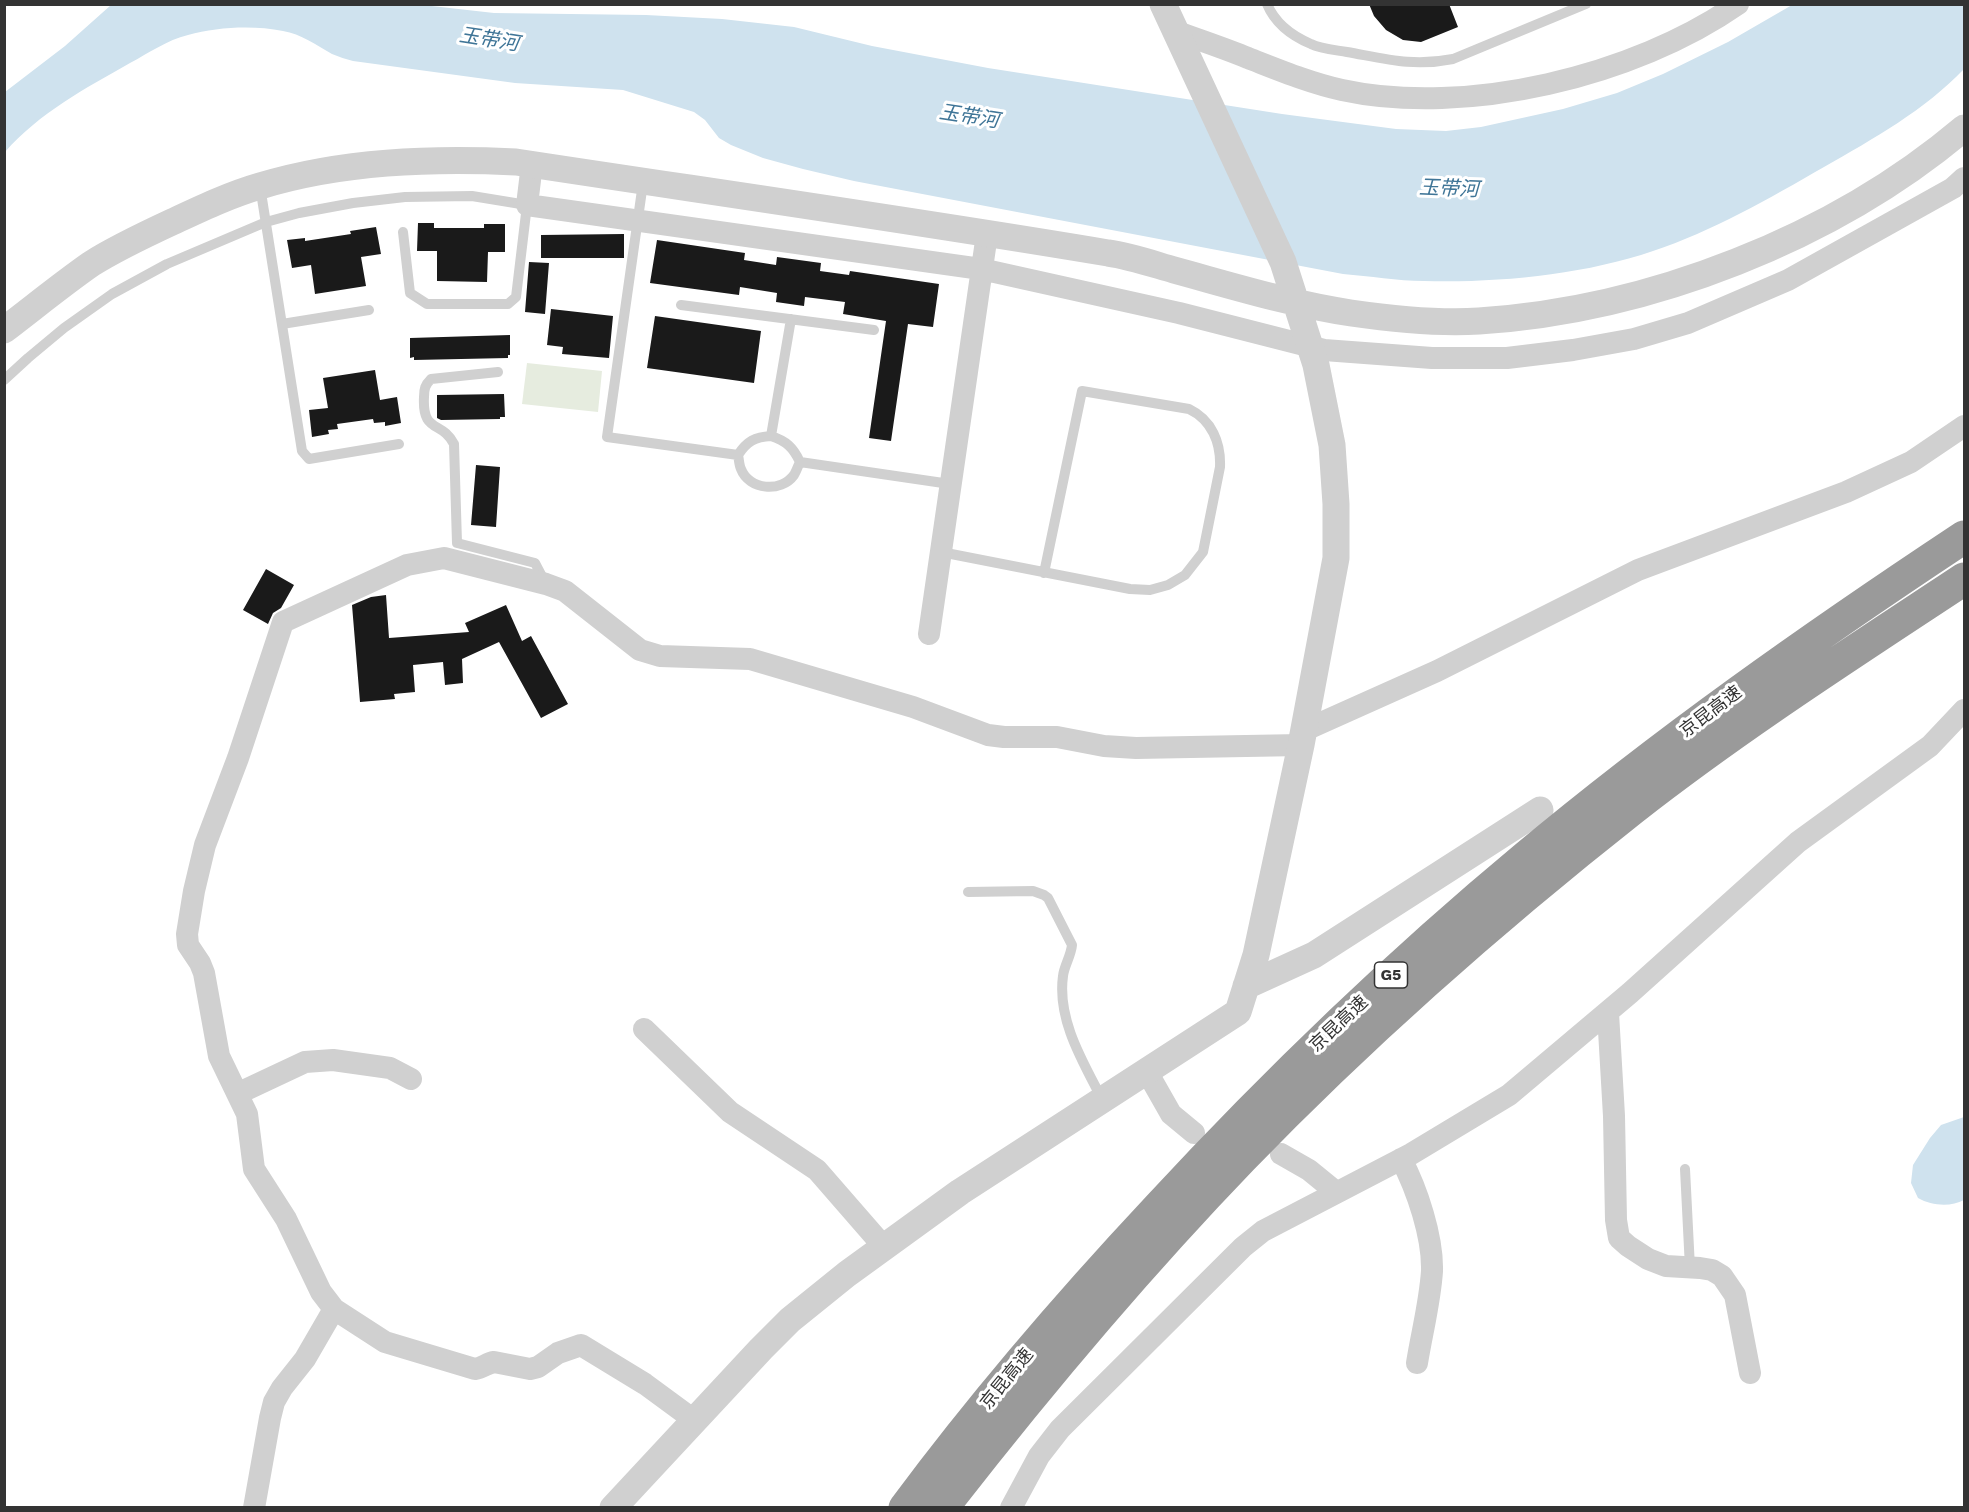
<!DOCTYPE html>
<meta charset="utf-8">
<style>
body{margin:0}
#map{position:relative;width:1969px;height:1512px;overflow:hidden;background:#fff;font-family:"Work Sans",sans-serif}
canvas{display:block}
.frame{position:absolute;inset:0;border:6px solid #333;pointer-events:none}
</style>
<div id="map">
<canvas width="1969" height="1512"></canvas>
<div class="frame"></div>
</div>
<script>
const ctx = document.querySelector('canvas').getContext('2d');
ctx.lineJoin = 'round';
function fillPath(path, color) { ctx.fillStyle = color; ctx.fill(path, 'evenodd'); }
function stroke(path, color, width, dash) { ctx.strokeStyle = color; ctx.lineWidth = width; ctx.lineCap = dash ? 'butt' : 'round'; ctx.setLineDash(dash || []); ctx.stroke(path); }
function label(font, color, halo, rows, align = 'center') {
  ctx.font = font + ' "Work Sans","Noto Sans SC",sans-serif'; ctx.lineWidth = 6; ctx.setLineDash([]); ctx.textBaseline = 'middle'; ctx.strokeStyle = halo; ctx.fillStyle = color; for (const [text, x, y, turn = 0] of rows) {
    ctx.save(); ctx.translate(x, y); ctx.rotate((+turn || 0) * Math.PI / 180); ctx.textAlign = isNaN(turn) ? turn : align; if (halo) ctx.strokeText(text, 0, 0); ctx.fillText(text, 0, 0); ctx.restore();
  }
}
const green = new Path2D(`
 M527 363 602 371 598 412 522 404Z`);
const water = new Path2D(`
 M414 4 494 13 646 15 722 19 794 27 872 46 988 68 1282 114 1396 129 1446 131 1481 127 1563 109 1617 93 1663 74 1728 42 1792 5H1964V69C1925 110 1873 139 1824 167 1770 198 1711 232 1653 251 1583 275 1497 283 1424 281 1397 281 1370 276 1343 274L854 181 803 169 763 158 731 145 719 138 705 120 694 112 623 90 515 83 353 61C346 59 339 57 332 54 316 45 301 34 283 31 253 25 217 27 188 35 167 40 149 53 130 63 86 88 39 113 5 152V92L65 46 111 5Z
 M1964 1117V1200C1951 1207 1932 1206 1918 1198L1911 1183 1913 1165 1930 1138 1941 1125Z`);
const building = new Path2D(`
 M1369 4H1449L1458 27 1421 42 1403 40 1386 30 1374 16Z
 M418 223H434V228H484V224H505V252H488L487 282 437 281V251H417Z
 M376 227 381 254 361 257 366 286 315 294 311 265 292 268 287 240 305 238V241L351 234 350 231Z
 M624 234V258H541V235Z
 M657 240 745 253 744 260 776 265 777 257 821 263 820 271 849 275 850 271 939 284 933 327 908 324 891 441 869 438 886 321 843 314 845 302 805 297 804 306 776 302 777 293 740 287 739 295 650 283Z
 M529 262 549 263 545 314 525 312Z
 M551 309 613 316 609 358 562 354 563 347 547 345Z
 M655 316 761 331 754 383 647 368Z
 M510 335V355H508V358L414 360V357L410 358V338Z
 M375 370 380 400 397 397 401 423 385 426V422L374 423 373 419 337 424 338 429 328 430 329 434 312 437 309 410 328 408 323 378Z
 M504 394 505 417H500V419L441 420 437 418V395Z
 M476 465 500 467 496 527 471 525Z
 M266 569 294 585 281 608 273 613 268 624 243 610Z
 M386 595 389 638 469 632 465 623 506 605 522 641 531 636 568 704 541 718 499 642 462 659 463 683 445 685 443 662 413 665 415 692 394 694 395 699 360 702 352 605 371 597Z`);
const service = new Path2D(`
 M1267 4C1275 23 1292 36 1311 44 1321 49 1336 50 1347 52 1386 59 1413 67 1453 59L1586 4
 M643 183 607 437 738 455
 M260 186 302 451 309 459 399 444
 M681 305 874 330
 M282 324 369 310
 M498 372 431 379C425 385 424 389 424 397 422 434 442 420 454 444L457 543 535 563 546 584
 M4 380 28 358 64 328 112 294 167 264 266 222 299 213 353 203 405 197 472 196 527 205 516 297 508 304H427L410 293 403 232
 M771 436C786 441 793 447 800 462 798 466 796 472 794 475 781 493 749 490 741 469 739 465 739 459 738 455 747 441 755 437 771 436Z
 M771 436 791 319
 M800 462 950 484
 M941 552 1130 589 1150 590 1168 585 1185 575 1203 552 1220 467C1221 443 1212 420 1189 409L1082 391 1044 573
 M968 892 1033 891 1044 895 1048 898 1072 945C1071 956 1064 966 1063 976 1057 1020 1083 1062 1102 1099
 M1685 1169 1690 1268`);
const minor = new Path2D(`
 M1175 31C1199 40 1224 48 1248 58 1279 70 1310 83 1342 90 1466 117 1635 76 1738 4
 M532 164 527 205 981 269 1179 313 1324 350 1432 358H1507L1573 350 1634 339 1688 323 1788 280 1953 188 1964 178
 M929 634 987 234
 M1303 731 1437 671 1638 570 1846 492 1911 462 1964 426
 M1608 1013 1614 1116 1616 1220 1619 1238 1628 1246 1648 1259 1666 1266 1700 1268 1712 1270 1722 1276 1735 1295 1750 1373
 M644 1029 730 1112 817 1170 884 1247
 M1146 1070 1171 1114 1194 1133
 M239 1093 305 1062 333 1060 390 1068 411 1079
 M1281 1154 1309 1170 1336 1192
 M1401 1159C1417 1189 1433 1237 1432 1271 1430 1302 1422 1332 1417 1363
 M334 1309 385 1342 475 1369C483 1368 487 1363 494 1362L530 1369 538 1367 558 1353 581 1345 645 1384 694 1420
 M254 1508 270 1418 274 1402 282 1388 305 1359 334 1309 321 1292 286 1219 254 1169 247 1114 219 1056 204 973 200 963 188 945 187 934 194 891 205 845 238 758 283 622 407 565 444 558 546 584 565 591 640 650 660 656 750 659 913 707 988 735 1004 737H1057L1104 746 1136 748 1301 745
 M1011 1508 1039 1456 1060 1429 1243 1247 1263 1231 1411 1154 1509 1095 1630 993 1798 842 1930 746 1964 710`);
const tertiary = new Path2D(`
 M4 330C33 308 61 285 91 264 116 248 144 235 172 222 200 209 229 195 260 186 342 161 431 158 516 162 713 192 911 220 1108 253 1130 256 1153 264 1174 270 1233 286 1291 304 1351 313 1393 319 1437 324 1479 321 1650 310 1834 238 1964 128
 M1246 986 1314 955 1540 810
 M613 1508 761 1349 790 1320 847 1274 960 1192 1238 1012 1256 955 1301 745 1336 558V504L1332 445 1316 365 1283 262 1163 4`);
const motorway = new Path2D(`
 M905 1508C983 1403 1069 1303 1158 1208 1273 1084 1395 966 1525 858 1665 741 1813 637 1964 537
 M942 1508C1036 1387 1135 1269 1242 1158 1363 1033 1495 917 1632 809 1738 726 1852 653 1964 579`);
const shields = [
 [1391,975,33]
];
const shieldNames = [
 ["G5",1391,975]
];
const streetNames = [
 ["京昆高速",1711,712,-37],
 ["京昆高速",1339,1024,-43],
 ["京昆高速",1007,1379,-51]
];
const waterNames = [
 ["玉带河",489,40,9],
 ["玉带河",969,117,9],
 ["玉带河",1449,189,2]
];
fillPath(green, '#e6ecdf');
fillPath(water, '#cfe2ee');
fillPath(building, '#1a1a1a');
stroke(service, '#d0d0d0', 10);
stroke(minor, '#d0d0d0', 22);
stroke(tertiary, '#d0d0d0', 27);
stroke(motorway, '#9a9a9a', 33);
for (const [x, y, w] of shields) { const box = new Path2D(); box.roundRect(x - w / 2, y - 13, w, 26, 4.5); ctx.fillStyle = '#fff'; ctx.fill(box); stroke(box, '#333', 1.5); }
label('bold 16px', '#333', null, shieldNames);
label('18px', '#333', '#fff', streetNames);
label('italic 20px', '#3f7597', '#fff', waterNames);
</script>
